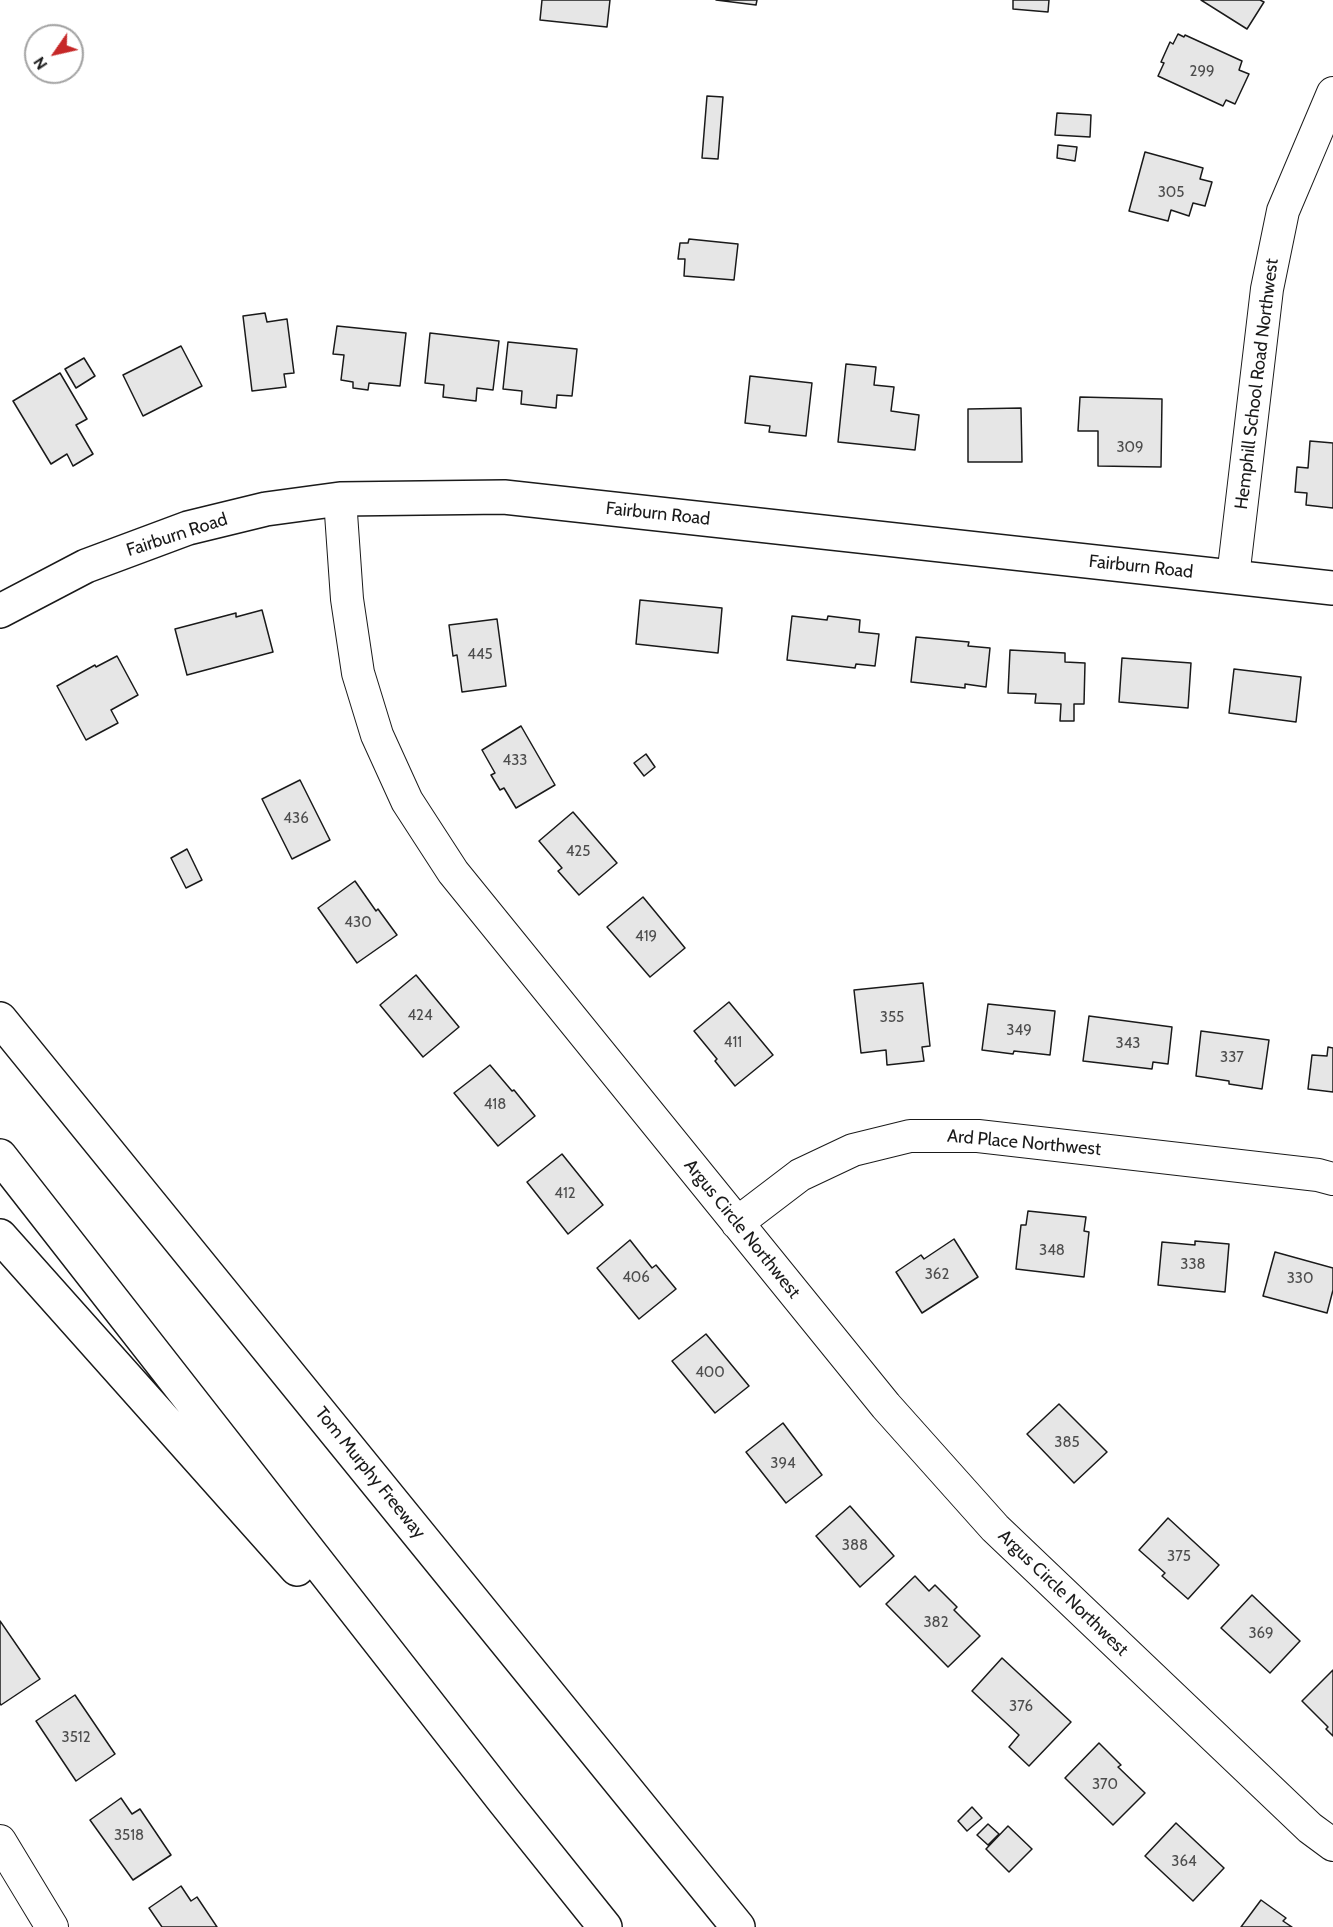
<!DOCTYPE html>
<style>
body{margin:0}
#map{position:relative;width:1333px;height:1927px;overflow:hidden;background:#fff;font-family:Cabin,sans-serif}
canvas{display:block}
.north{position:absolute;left:24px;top:24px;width:60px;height:60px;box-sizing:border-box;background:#fff;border:2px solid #a3a3a3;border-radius:50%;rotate:236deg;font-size:16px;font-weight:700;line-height:24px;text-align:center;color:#1a1a1a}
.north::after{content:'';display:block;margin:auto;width:21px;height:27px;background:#c62828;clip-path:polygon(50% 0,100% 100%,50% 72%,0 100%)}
</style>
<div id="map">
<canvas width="1333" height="1927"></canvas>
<div class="north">N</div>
</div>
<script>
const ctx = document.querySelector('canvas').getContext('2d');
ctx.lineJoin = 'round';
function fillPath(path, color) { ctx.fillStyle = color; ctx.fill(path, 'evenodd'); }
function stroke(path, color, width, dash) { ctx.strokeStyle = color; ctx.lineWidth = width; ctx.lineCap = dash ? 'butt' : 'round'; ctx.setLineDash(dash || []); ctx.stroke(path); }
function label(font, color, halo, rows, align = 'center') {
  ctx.font = font + ' Cabin,sans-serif'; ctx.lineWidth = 4.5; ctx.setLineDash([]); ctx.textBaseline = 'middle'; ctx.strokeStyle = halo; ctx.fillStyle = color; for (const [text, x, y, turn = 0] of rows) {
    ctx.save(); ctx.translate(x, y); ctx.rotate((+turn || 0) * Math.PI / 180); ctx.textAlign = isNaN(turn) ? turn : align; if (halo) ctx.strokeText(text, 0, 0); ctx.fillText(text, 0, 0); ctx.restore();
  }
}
const building = new Path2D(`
 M542 0H610L607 27 540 20Z
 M716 0H757L756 5Z
 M1013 0H1049L1048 12 1013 9Z
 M1201 0H1260L1264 2 1247 29Z
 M1178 34 1184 37 1185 35 1242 61 1239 70 1249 74 1235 104 1226 100 1223 106 1158 76 1164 63 1161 62 1170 42 1173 44Z
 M707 96 723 97 718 159 702 158Z
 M1057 113 1091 115 1090 137 1055 135Z
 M1058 145 1077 147 1075 161 1057 158Z
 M1145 152 1203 168 1200 179 1212 182 1205 206 1193 203 1189 216 1171 210 1168 221 1129 211Z
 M689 239 738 244 734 280 684 276 685 259H678L680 243H688Z
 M265 313 267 322 287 319 294 373 284 374 286 387 252 391 243 316Z
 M337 326 406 333 400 386 369 383 368 390 353 388V382L341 380 344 355 333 354Z
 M430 333 499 341 493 390 477 388 476 401 443 397 444 385 425 383Z
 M508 342 577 349 572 396 557 395 556 408 521 404 522 391 503 389Z
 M181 346 202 386 143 416 123 375Z
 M84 358 95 376 76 388 65 369Z
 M846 364 876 367 874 385 894 387 891 411 919 415 915 450 838 442Z
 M60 373 87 419 76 425 93 454 73 466 67 454 51 464 13 401Z
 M750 376 812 383 806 436 769 432 770 426 745 423Z
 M1080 397 1162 399 1161 467 1098 466V431H1078Z
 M1021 408 1022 462H968V409Z
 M1310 441 1333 443V508L1306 505 1307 493 1295 492 1297 467 1308 468Z
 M640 600 722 608 718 653 636 644Z
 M262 610 273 652 187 675 175 629 236 613V617Z
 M792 616 827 620 828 616 860 620 859 632 879 634 875 666 856 664 855 668 787 660Z
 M497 619 506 686 462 692 457 655 453 656 449 625Z
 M916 637 969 642 968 646 990 648 986 687 965 684V688L911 682Z
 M1010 650 1065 653V662L1085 663 1084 704H1074V721H1060L1061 704 1035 703 1036 694 1008 693Z
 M117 656 138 695 111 710 118 723 86 740 57 686 95 665 96 667Z
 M1122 658 1191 663 1188 708 1119 702Z
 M1234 669 1301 677 1296 722 1229 713Z
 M521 726 555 785 516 808 504 788 500 790 491 775 495 773 482 750Z
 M646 754 655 767 644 776 634 763Z
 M300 780 330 840 292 859 262 799Z
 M573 812 617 863 579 895 558 871 562 868 539 841Z
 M187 849 202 880 186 888 171 858Z
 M355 881 376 911 378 909 397 935 357 963 318 908Z
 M643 897 685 948 650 977 607 927Z
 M416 975 459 1027 423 1057 380 1005Z
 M923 983 930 1046 922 1047 924 1061 887 1065 886 1050 861 1053 854 990Z
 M729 1002 773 1055 735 1086 715 1061 717 1059 694 1031Z
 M988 1004 1055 1011 1050 1055 1014 1051 1013 1054 982 1050Z
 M1089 1016 1172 1027 1168 1064 1153 1062 1152 1069 1083 1061Z
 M1201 1031 1269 1040 1262 1089 1229 1084V1081L1196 1076Z
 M1328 1047 1333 1048V1092L1308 1089 1312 1055 1327 1056Z
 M490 1065 512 1091 514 1090 535 1116 498 1146 454 1093Z
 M562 1154 603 1205 568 1234 527 1182Z
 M1028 1211 1086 1217 1084 1231 1089 1232 1084 1277 1016 1269 1021 1225H1026Z
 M954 1239 978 1277 922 1313 896 1272 921 1255 924 1259Z
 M630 1240 652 1268 656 1265 676 1289 639 1319 597 1268Z
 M1195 1241 1229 1244 1225 1292 1158 1285 1162 1242 1195 1245Z
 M1275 1252 1333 1268V1290L1327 1313 1263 1296Z
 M706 1334 749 1386 715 1413 672 1361Z
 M1059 1404 1107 1452 1074 1483 1027 1434Z
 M783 1423 822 1475 786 1503 746 1452Z
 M850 1506 894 1556 860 1587 816 1536Z
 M1168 1518 1219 1565 1188 1599 1162 1576 1165 1573 1139 1550Z
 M915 1576 929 1591 935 1585 957 1607 954 1610 980 1636 948 1667 886 1604Z
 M1252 1595 1300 1641 1270 1673 1221 1628Z
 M0 1621 40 1679 1 1705 0 1703Z
 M1002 1658 1071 1722 1029 1766 1009 1747 1019 1735 972 1691Z
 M1333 1670V1736L1326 1729 1328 1727 1302 1701Z
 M75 1695 115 1754 76 1781 36 1721Z
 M1099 1743 1121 1765 1118 1767 1145 1793 1113 1825 1065 1778Z
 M121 1798 132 1814 140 1809 171 1855 133 1880 90 1820Z
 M972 1807 982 1818 967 1831 958 1821Z
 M1176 1823 1224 1868 1193 1901 1145 1856Z
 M988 1824 999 1834 988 1845 977 1835Z
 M1008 1826 1032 1849 1009 1872 986 1849Z
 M181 1886 191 1901 197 1897 217 1927H162L149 1908Z
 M1261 1900 1286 1918 1283 1921 1292 1927H1241Z`);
const street = new Path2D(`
 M340 499 347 599 358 673 377 735 407 801 453 872 886 1406 995 1528 1310 1828 1333 1845
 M1233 577 1267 289 1283 211 1333 93
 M737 1223 800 1175 853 1150 910 1136H978L1318 1175 1333 1179
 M0 1841 52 1927`);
const secondary = new Path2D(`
 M0 611 86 566 188 528 266 509 340 499 504 497 1333 588`);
const highway = new Path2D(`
 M0 1019 738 1927
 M0 1156 504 1801 605 1927
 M0 1236 297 1569`);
const numberNames = [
 ["299",1202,72],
 ["305",1171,193],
 ["309",1130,448],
 ["445",480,655],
 ["433",515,761],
 ["436",296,819],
 ["425",578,852],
 ["430",358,923],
 ["419",646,937],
 ["424",420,1016],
 ["355",892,1018],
 ["349",1019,1031],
 ["411",733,1043],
 ["343",1128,1044],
 ["337",1232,1058],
 ["418",495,1105],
 ["412",565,1194],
 ["348",1052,1251],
 ["338",1193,1265],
 ["362",937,1275],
 ["406",636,1278],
 ["330",1300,1279],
 ["400",710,1373],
 ["385",1067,1443],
 ["394",783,1464],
 ["388",855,1546],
 ["375",1179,1557],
 ["382",936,1623],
 ["369",1261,1634],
 ["376",1021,1707],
 ["3512",76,1738],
 ["370",1105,1785],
 ["3518",129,1836],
 ["364",1184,1862]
];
const streetNames = [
 ["Hemphill School Road Northwest",1257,384,-83],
 ["Fairburn Road",658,514,6],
 ["Fairburn Road",177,535,-18],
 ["Fairburn Road",1141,567,6],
 ["Ard Place Northwest",1024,1143,5],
 ["Argus Circle Northwest",742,1229,51],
 ["Tom Murphy Freeway",370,1473,51],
 ["Argus Circle Northwest",1063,1593,44]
];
fillPath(building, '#e6e6e6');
stroke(building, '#1a1a1a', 1.5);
stroke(street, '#1a1a1a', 34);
stroke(secondary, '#1a1a1a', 36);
stroke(highway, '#1a1a1a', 36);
stroke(street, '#fff', 32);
stroke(secondary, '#fff', 33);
stroke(highway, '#fff', 33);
label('15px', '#4d4d4d', null, numberNames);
label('18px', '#1a1a1a', '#fff', streetNames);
</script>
